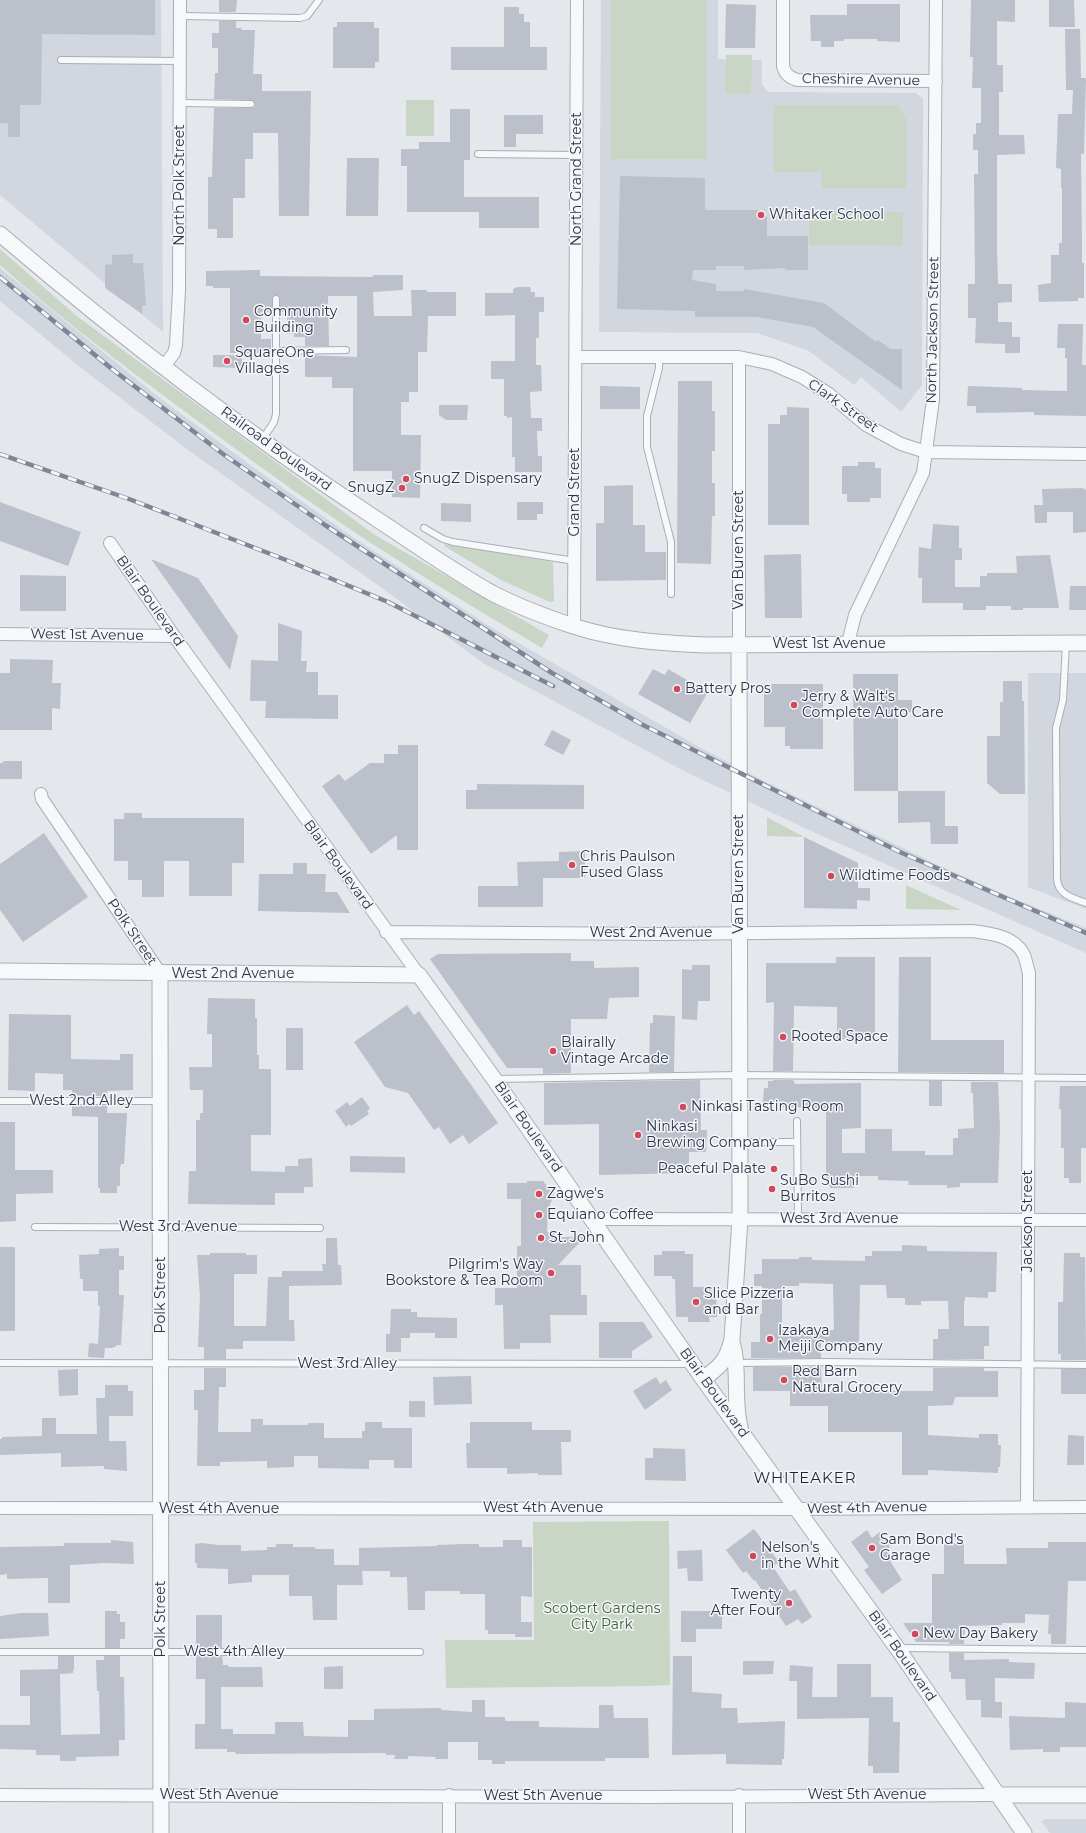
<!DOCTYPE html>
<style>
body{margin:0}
canvas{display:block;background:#e4e7ec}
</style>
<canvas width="1086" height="1833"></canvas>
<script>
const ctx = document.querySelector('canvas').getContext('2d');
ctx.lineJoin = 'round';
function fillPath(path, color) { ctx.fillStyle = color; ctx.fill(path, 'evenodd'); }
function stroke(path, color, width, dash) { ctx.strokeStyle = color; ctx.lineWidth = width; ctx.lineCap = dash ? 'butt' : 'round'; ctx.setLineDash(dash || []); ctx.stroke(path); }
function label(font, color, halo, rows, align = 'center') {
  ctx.font = font + ' Montserrat,sans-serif'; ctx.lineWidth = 3; ctx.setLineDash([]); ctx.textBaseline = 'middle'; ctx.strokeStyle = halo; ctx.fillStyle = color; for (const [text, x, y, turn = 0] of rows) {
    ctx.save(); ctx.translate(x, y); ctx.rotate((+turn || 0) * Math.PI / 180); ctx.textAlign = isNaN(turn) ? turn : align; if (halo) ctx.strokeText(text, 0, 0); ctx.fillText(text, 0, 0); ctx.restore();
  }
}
const built = new Path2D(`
 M0 0H161L163 332 0 195Z
 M601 0H718V59L762 60V84L768 92 915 93 923 98 922 385 901 412 861 377 854 385 809 351 757 333 599 332Z
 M0 268 161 399 253 467 354 538 494 629 701 748 766 782 940 866 1003 894 1086 928V953L800 826 686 772 483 663 378 585 192 453 80 367 0 301Z
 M1028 673H1086V909L1028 887Z
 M1044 1819H1086V1833H1050L1042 1822Z`);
const green = new Path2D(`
 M611 0H706L707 159H611Z
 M726 55H752L751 94H725Z
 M406 100H434V136H406Z
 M774 105H897L906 119V188H822V172H774Z
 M809 211 903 212V246L809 245Z
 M0 249 78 317 375 535 549 635 542 648C473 607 404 566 338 521 282 483 227 443 172 402 114 358 55 314 0 265Z
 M445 544 553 562 554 601 550 602 501 580 444 546Z
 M767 817 804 837 767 836Z
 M906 885 961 910 906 909Z
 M669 1521 670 1685 649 1686 446 1688 445 1640H534L533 1522Z`);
const building = new Path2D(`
 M0 0H155V35L42 34 41 105H20V137H8V123H0Z
 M219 0H237L236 12H219Z
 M971 0H1015V22L997 21V65H1003V92H999V135H1024L1025 154 997 155V247L998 284H1012V302L998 303V322H1012V337H1020V353H1005V344L975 343 976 318H968V284H975L974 174H978V150H973V134H976V123H981V88H972L973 57H970Z
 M1049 0H1074L1075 27H1049Z
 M726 4 756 5 755 48H725Z
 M847 4H900V42L877 41V39H844V41H834V47H821V41H811L810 15H847Z
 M504 7H519V14H524V22H530V47H547V70H451V47H504Z
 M219 21H236V28H242L241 30H255L253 74H262V91H311L309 216H279L278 133H253V159H245V198H233V238H217V229H208V177H212L214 108H251L255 107V104L251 100 214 99 215 73H218V48H212V33H219Z
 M337 22H374V28H379V62H375V68H333V27H337Z
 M1065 29H1080L1081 78H1086L1084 154H1081L1082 244V263H1084V298H1078V301L1039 302 1038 285 1051 283V255H1059V243H1062V188H1061V169L1056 168 1058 114H1072L1073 90H1066Z
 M450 109H470V160H464V197H539V228H479V212H407V166H401V149H419V142H450Z
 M504 115H543V134H516V147H504Z
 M347 158H379L378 216H346Z
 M620 176 705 178V210H760V216H767V236H808V270H785V268L744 270V266H716V270H693L692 280 716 284V291H744V289L824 303 876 342 878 340 890 349H902V390L813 327 757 317H695V311L617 309Z
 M133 254V263H143L146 305 142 306V314L105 288V265L112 264V255Z
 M260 270V276L373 277V275H403V290L373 292 374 316H412L411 290H427V292H456V316H428L427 352H418V392H409V402H401V435H421L420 498 392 497V471H353V388H332V377H305V355L357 357V296H328L329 346H305V337H294V334H287V314L286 312H280V297L278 295H274L272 299V312H261V339H271V353H230V288H213V286H206V271Z
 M517 287H530L531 292H535V297H544V312H539V338H536V365H541L542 391 530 392 531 418H542V431H537L538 456H542V472H515V457H512V417L507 418V416H504V379H491V361H515V315L485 316V293H513V289Z
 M1058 324H1083L1082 365H1086V416L1034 415V412L976 413V406H967L968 386 1022 388V390L1067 391V358H1065V348H1057Z
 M213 355H242V368L213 367Z
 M678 381H712V411H715V451H712V483H715V516H712L711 564 677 563Z
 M600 386 640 387V409H600Z
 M439 405H468L467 420H446L439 415Z
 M787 407 809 408V525H768V424H780V415H787Z
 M858 462H875V468H881V498H870V502H847V494H842V466H858Z
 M633 485V525H645V552H666V580L596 581V523H604V486Z
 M1082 488 1086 490V532L1073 533V512H1047V523H1035L1034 505H1043L1042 489Z
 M0 502 81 532 68 566 0 541Z
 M517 502H543V514H537V520H517Z
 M441 503 471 504V522L441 521Z
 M933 524 959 526V548H962V560H955V587H980V576H987V573H1017L1016 556 1050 555 1059 608H1023V610H1011V606H986V610H963V603H922V578H918L919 547 931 549Z
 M801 554 802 618H765L764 555Z
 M151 559 198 578 238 636 230 670Z
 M20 575 66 576V611H20Z
 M1070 586H1086V610H1069Z
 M278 623 302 631 301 661H307L306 672H318V695H338V719L265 718 266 701H250L251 660 278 661Z
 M10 659 53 660 52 683H61L60 709 52 708V730H0V673H10Z
 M653 669 665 675 668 669 708 692 690 723 638 694Z
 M853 674H898V700H912V712H898V791H854Z
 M1003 681H1022V701H1024L1025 794H1000L987 783V736H1000V702H1003Z
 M764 684H823V749H790V746H785V727H764Z
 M552 730 571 740 563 755 544 745Z
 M398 745H418V850H397V835L371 854 322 786 339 774 345 781 370 763H384V754H398Z
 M3 761H22V779H0V763H3Z
 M477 784 584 785V809H466V790H477Z
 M898 791H945V826H958V844H931L930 822 898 823Z
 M124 813H142V818H244V863H232V896H189V861H164V897H142V880H128V861H114V819H124Z
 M44 833 88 897 23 942 0 910V864Z
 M804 837 858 863V888H870V901L857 900V909L804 908Z
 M585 851V878H543V907H478V886H518L517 862 559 861V852Z
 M293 863H307V874H326L325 892H337L350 913 258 911 259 874H293Z
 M571 953V961H594V967L595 968 639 967V997L609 998 607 1019H571V1073L543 1074V1068H507L430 959 438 954Z
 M836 957H875V1038L837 1039V1007L794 1006 793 1071H773L774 1002 766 1003V963H836Z
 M899 957H931V1040H1004V1073L898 1072Z
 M692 965H710V1001H698L697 1020 682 1019V969L692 970Z
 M208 998 255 999V1018H257V1055H259V1069H271V1135H251V1171L285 1172V1166H298V1159L312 1158 313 1187H304V1193H275V1205L188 1204 189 1171H196V1120H200V1113H203V1090H190L189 1067H212V1034H207Z
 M407 1005 414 1015 419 1011 498 1123 469 1144 463 1135 450 1144 439 1127 434 1130 408 1093 385 1087 354 1042Z
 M9 1014 71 1015V1059L120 1060V1054H133V1090L107 1091V1096H72V1090H63V1074L35 1073V1091L8 1090Z
 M653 1015 675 1016 674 1072H649L650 1023H653Z
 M286 1028H303V1070H286Z
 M700 1080 701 1130H707L706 1152H689V1173L599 1175V1124L544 1125V1083Z
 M773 1080H793L795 1084 861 1083V1128L842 1129V1153H865V1129H892V1151H925V1155H953V1138H958V1129L974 1128 973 1093H971V1082H998L1000 1129 998 1183H960V1187L947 1188V1185H908L909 1181 878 1180V1176H854V1188H830V1186H826V1108L783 1107V1103H763L764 1088H768V1081H773Z
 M929 1081H942V1106H929Z
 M1060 1086H1086V1148H1081V1183H1069V1178H1064V1148H1061V1109H1059Z
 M362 1097 370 1108 367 1111 369 1114 351 1126 349 1124 346 1127 335 1111 347 1102 350 1106Z
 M72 1106H107V1113H127L124 1164H121L120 1168V1186H117V1193H100V1188H98V1117L72 1116Z
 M0 1122H15V1170H53V1193L16 1194V1221L0 1222Z
 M350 1156 405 1157V1173L350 1172Z
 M527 1181H543L554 1195 548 1209 547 1232H555V1237H585L558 1265H581V1295H587V1315H550L551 1343H520V1349H504L503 1305H495V1288H517V1246H521V1199H507V1183H527Z
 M326 1238H337L338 1265H341L342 1285 289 1286V1320H294L295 1341H243V1349H226V1359H204V1347H198L200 1296 197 1255H210V1253H246V1255H257V1274H234V1326H266L268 1277H282V1271H323L322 1264H326Z
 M902 1245 927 1246V1251L997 1252 996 1292H988V1298L965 1297V1301H964V1326H989V1346H984V1359H933V1339H938V1329H949L948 1301H921V1305H905V1298H887L886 1285H860L859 1343H821V1358H751V1342H760V1314H762V1286H754V1274H762V1259H799V1257H812V1260L865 1261V1256H872V1251H902ZM799 1283 833 1284 834 1330H782V1286H799Z
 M0 1247H15V1331H0Z
 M119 1248V1256H124V1270H119V1295H124L121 1345H116V1347H113V1348H105L104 1358 88 1357 89 1343 98 1344 100 1306H98V1291H83V1279H80L79 1255 99 1254V1249Z
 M662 1251H685V1254H693V1287H716L717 1317H709L710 1322H688V1317H676L675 1279H672V1276H654V1255H662Z
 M1064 1253H1080V1257H1085L1086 1360H1061V1354H1058V1302H1063Z
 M391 1309H411V1312H417V1317L457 1318V1338H435V1333H410V1338H401V1352H386V1334H390Z
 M599 1322H643L653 1337 632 1351V1358H599Z
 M753 1367H821L822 1391H933V1368H984V1371H998V1397H955L953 1405 928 1406V1435L979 1438V1434H998V1445H1001L1000 1467H998V1473L928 1470V1475H902V1432H828V1406H790V1391H753Z
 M204 1368H226V1387H219L218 1432H251V1419H263V1425H308V1423H324V1438H362V1431H365V1422H382V1428H412V1468H394V1460H369V1469L318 1468V1456H294V1467L267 1468V1461L220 1462V1466H197L198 1410H194V1390H204Z
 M78 1369V1395L59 1396 58 1370Z
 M1061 1369H1086V1394H1061Z
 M471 1376 472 1404 434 1405 433 1377Z
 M656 1377 660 1384 666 1380 672 1390 645 1410 633 1391Z
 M105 1385H128V1391H133V1416H109V1441H126L127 1471 104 1469V1466L61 1467V1453L0 1455V1439H2V1437L42 1436V1418H56V1434H97L96 1398H105Z
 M409 1401H425V1417H409Z
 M470 1422H532V1430H571V1442H561L562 1475H538V1473L507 1474V1468H467L466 1443H470Z
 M1068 1435 1084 1436V1465H1067Z
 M653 1448 685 1449 686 1481 645 1480V1458H653Z
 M754 1529 779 1562 773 1567 790 1592 795 1589 812 1617 802 1624 798 1619 786 1626 755 1580 754 1581 746 1571 743 1573 726 1550Z
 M867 1530 872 1538 880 1532 890 1547 887 1549 894 1558 890 1561 902 1580 882 1594 864 1570 869 1567 851 1542Z
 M111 1540 133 1542 134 1564 106 1563 70 1565V1603H48V1578L7 1579V1574L0 1575V1547L64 1546V1543H111Z
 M503 1540H522V1547H532V1597L521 1596V1622H532V1637H515V1634H488V1630H485V1594H460V1591H425V1610H408L407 1577H390V1571H362L363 1585H337V1620H313L312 1596H289V1575H252V1582L228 1584V1569L197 1568V1563H195V1544L201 1543 219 1545H241V1551L267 1550V1547H276V1544H293V1547H315V1549H334V1565H359V1548L437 1546V1545L463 1544H479V1547H503Z
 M1048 1542H1086V1581H1068L1066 1644H1051V1634H1048L1049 1615 1025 1614V1623H1002V1625L965 1626 964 1644H949V1642H916L903 1623H932V1574H944V1544L964 1543V1564H1007L1006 1548H1048Z
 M702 1550 703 1581H688L687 1568 678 1569 677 1551Z
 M105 1611H117V1614H120V1622H125V1639H120V1648H105Z
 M681 1611H722V1629H696V1642H681Z
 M21 1613H48L49 1636 0 1639V1616Z
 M196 1615H222V1648H196Z
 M949 1653H964V1660L1009 1659V1662L1035 1663 1034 1679 995 1678V1702H1002V1718L981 1717V1700H966L965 1679H951V1672H949Z
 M58 1656H74V1670H73V1673L60 1674 61 1735 100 1734 99 1691H97L96 1660H104V1656H120V1677H124L125 1740H119V1756L76 1757V1761H60V1755H36V1750L0 1749V1725H30V1696H20V1670L58 1669Z
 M196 1656H222L223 1665H228L229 1667H262L263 1687H221V1729H233V1734H275V1722H303L304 1736 348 1737V1720H374V1709L441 1708V1710L472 1712V1700H485V1717H505V1721H539V1727L599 1728V1705H613L614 1718H648L649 1758H605V1761H505V1764H492V1760H478V1742H448V1759H435L436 1757 408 1756V1759H394L395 1755H386V1753L236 1754 235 1752H227V1749H195V1724H205V1679H196Z
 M673 1656H692V1692L722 1694 721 1708H737L738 1723 785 1721 784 1759H782V1765L726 1764V1754L672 1755Z
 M743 1661H774L773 1674 743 1675Z
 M837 1664H871V1697H893V1722H900L899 1773H873V1766H868L869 1718 797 1719V1681H789L790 1665 813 1667 812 1697H837Z
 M343 1666V1689H324V1667Z
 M1065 1702 1086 1703V1747H1060V1752H1043V1749L1010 1750 1009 1716 1065 1718Z`);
const service = new Path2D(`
 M180 16 300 18 307 16 319 0
 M61 60 180 61
 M180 103 251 104
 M478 154 577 155
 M276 351 346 350
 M659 357V368L647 416V447L671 542V594
 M262 440 274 422 276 414V299
 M424 528 443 539 453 542 575 561
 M1066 643 1063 700 1056 728 1057 879C1058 895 1073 898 1086 903
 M495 1079 739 1075 1086 1078
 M0 1101H160
 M797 1121 798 1219
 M740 1142H797
 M35 1227 320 1228
 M0 1363 691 1364
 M736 1363 826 1362 1086 1365
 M900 1648 1086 1650
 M0 1652H420`);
const minor = new Path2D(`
 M783 0V66C785 74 789 77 797 80L936 81
 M576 357H739L772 364 802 377 829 394 866 425 901 444 926 452 1086 454
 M164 366 174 353 176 345 179 290 180 0
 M110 543 174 636 419 975
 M574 626 577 0
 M0 634 174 636
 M848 643 855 615 923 473 933 400 936 0
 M739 645V357
 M41 794 42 799 160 973
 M386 932 659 934 972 931C989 933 1015 936 1024 955 1026 960 1027 967 1029 973L1027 1507
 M593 1219 1086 1220
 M0 1508 798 1509 1086 1507
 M0 1795 650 1797 997 1795
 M449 1795V1833
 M739 1795V1833`);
const tertiary = new Path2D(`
 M0 234C118 335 243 431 372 516 412 542 451 570 492 593 517 606 546 617 573 626 615 640 660 643 705 645L1086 643
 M0 971 419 975 494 1079 703 1379 900 1652 1024 1833
 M160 973 161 1833
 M732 1342C740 1369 733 1399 740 1427
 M703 1379C721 1366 727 1360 732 1339L740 1219 739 645
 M997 1795H1086`);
const rail = new Path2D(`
 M0 277 112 369 223 454 325 525 552 673 643 725 902 853 1086 933
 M0 454 129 499 286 560 388 602 553 686`);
const markers = [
 [761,215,4,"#d1495b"],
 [246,320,4,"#d1495b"],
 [227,361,4,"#d1495b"],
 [406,479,4,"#d1495b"],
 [402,488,4,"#d1495b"],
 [677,689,4,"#d1495b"],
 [794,705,4,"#d1495b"],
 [572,865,4,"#d1495b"],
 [831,876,4,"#d1495b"],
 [783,1037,4,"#d1495b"],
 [553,1051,4,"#d1495b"],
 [683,1107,4,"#d1495b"],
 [638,1135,4,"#d1495b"],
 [774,1169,4,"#d1495b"],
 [772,1189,4,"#d1495b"],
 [539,1194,4,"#d1495b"],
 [539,1215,4,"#d1495b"],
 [541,1238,4,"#d1495b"],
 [551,1273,4,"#d1495b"],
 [696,1302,4,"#d1495b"],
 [770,1339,4,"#d1495b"],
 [784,1380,4,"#d1495b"],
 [872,1548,4,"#d1495b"],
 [753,1556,4,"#d1495b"],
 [789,1603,4,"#d1495b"],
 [915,1634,4,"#d1495b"]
];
const streetNames = [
 ["Cheshire Avenue",861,80,1],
 ["North Grand Street",577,179,-90],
 ["North Polk Street",180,185,-90],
 ["North Jackson Street",933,330,-89],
 ["Clark Street",843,406,35],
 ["Railroad Boulevard",276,449,36],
 ["Grand Street",575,492,-90],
 ["Van Buren Street",739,550,-90],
 ["Blair Boulevard",150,601,55],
 ["West 1st Avenue",87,635,1],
 ["West 1st Avenue",829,644],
 ["Blair Boulevard",338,865,54],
 ["Van Buren Street",739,874,-90],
 ["Polk Street",132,932,56],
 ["West 2nd Avenue",651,933],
 ["West 2nd Avenue",233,974],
 ["West 2nd Alley",81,1101],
 ["Blair Boulevard",528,1127,55],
 ["West 3rd Avenue",839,1219],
 ["Jackson Street",1028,1221,-90],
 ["West 3rd Avenue",178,1227],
 ["Polk Street",161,1295,-90],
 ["West 3rd Alley",347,1364],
 ["Blair Boulevard",714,1393,54],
 ["West 4th Avenue",543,1508],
 ["West 4th Avenue",867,1508,-1],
 ["West 4th Avenue",219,1509],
 ["Polk Street",161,1619,-90],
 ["West 4th Alley",234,1652],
 ["Blair Boulevard",902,1656,55],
 ["West 5th Avenue",219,1795],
 ["West 5th Avenue",867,1795],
 ["West 5th Avenue",543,1796]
];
const poiNames = [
 ["Whitaker School",769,215],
 ["Community",254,312],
 ["Building",254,328],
 ["SquareOne",235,353],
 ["Villages",235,369],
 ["SnugZ Dispensary",414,479],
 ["SnugZ",394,488,"right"],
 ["Battery Pros",685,689],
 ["Jerry & Walt's",802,697],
 ["Complete Auto Care",802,713],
 ["Chris Paulson",580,857],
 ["Fused Glass",580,873],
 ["Wildtime Foods",839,876],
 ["Rooted Space",791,1037],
 ["Blairally",561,1043],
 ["Vintage Arcade",561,1059],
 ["Ninkasi Tasting Room",691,1107],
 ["Ninkasi",646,1127],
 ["Brewing Company",646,1143],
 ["Peaceful Palate",766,1169,"right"],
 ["SuBo Sushi",780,1181],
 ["Burritos",780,1197],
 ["Zagwe's",547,1194],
 ["Equiano Coffee",547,1215],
 ["St. John",549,1238],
 ["Pilgrim's Way",543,1265,"right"],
 ["Bookstore & Tea Room",543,1281,"right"],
 ["Slice Pizzeria",704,1294],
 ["and Bar",704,1310],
 ["Izakaya",778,1331],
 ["Meiji Company",778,1347],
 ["Red Barn",792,1372],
 ["Natural Grocery",792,1388],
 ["Sam Bond's",880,1540],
 ["Garage",880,1556],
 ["Nelson's",761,1548],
 ["in the Whit",761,1564],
 ["Twenty",781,1595,"right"],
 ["After Four",781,1611,"right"],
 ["New Day Bakery",923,1634]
];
const parkNames = [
 ["Scobert Gardens",602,1609],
 ["City Park",602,1625]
];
const neighbourhoodNames = [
 ["WHITEAKER",805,1479]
];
fillPath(built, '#d2d6de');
fillPath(green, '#c9d6c5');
fillPath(building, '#bbc0ca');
stroke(service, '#a9aeb7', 8);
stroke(minor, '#a9aeb7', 14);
stroke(tertiary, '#a9aeb7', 17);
stroke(service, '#f7f8fa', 6);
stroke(minor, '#f7f8fa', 12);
stroke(tertiary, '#f7f8fa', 15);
stroke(rail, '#7d8696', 4.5);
stroke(rail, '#f4f6f9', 3, [9]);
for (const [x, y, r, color] of markers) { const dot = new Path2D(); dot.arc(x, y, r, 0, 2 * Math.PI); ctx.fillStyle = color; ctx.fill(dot); stroke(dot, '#f4f6f9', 1.5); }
label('14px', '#2b3445', '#f4f6f9', streetNames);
label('14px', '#2b3445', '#f4f6f9', poiNames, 'left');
label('14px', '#3f6138', '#f4f6f9', parkNames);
ctx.letterSpacing = '1px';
label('15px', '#1d2536', '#f4f6f9', neighbourhoodNames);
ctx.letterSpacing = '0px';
</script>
